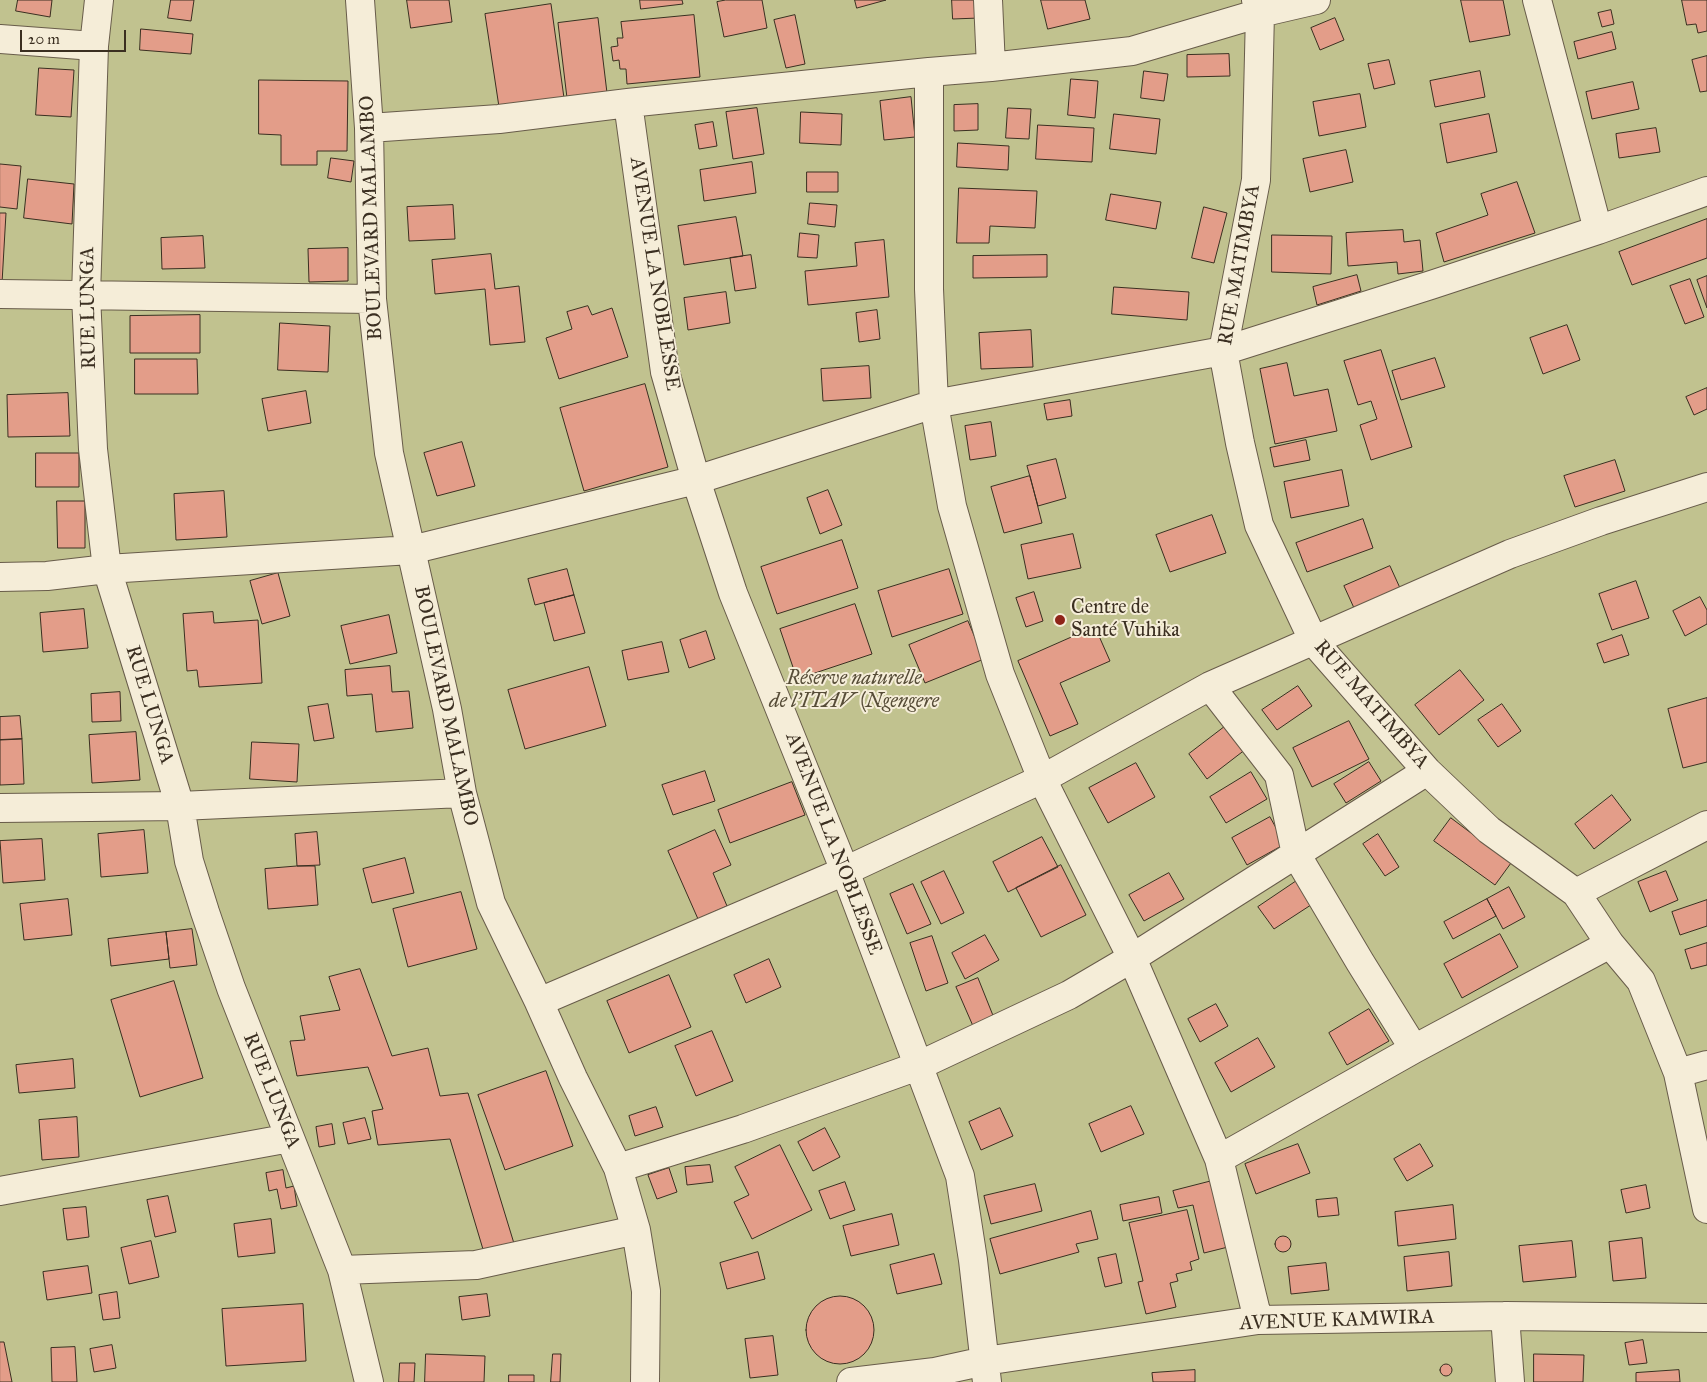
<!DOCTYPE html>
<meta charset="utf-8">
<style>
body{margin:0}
#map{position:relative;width:1707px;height:1382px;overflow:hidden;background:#f0e4c3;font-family:"IM FELL Great Primer",serif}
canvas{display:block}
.scale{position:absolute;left:20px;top:30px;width:106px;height:22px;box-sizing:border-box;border:2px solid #3b2f21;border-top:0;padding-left:6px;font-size:15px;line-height:18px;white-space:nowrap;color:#3b2f21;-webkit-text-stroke:4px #f5edd8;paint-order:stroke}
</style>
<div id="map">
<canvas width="1707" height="1382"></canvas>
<div class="scale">20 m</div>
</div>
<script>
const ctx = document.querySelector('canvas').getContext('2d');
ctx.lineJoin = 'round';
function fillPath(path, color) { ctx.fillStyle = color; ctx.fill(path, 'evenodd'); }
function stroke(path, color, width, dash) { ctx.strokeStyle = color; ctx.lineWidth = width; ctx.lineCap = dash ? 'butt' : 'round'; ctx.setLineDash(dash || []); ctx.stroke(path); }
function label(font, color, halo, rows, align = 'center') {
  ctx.font = font + ' "IM FELL Great Primer",serif'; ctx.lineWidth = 4; ctx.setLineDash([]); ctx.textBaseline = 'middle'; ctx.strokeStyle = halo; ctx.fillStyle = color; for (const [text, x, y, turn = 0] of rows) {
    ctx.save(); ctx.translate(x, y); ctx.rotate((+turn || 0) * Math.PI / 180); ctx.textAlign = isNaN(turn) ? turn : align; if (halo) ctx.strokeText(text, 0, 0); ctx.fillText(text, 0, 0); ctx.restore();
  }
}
const green = new Path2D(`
 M0 0H1707V1382H0Z`);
const building = new Path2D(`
 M18 0H52L50 17 16 11Z
 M171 0H194L191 21 168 18Z
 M407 0H449L452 22 411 28Z
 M640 0H682L683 4 641 9Z
 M726 0H762L767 28 724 37 717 2Z
 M855 0H886L857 8Z
 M952 0H977L979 18 953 19Z
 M1041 0H1085L1090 19 1048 29Z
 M1461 0H1503L1510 35 1470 42Z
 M1682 0H1707V31L1698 33 1696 24 1687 25Z
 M551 4 564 98 499 107 485 14Z
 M1611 10 1614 24 1602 27 1598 13Z
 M694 15 700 77 627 84 626 69H620L619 60 613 61 611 47 618 46 617 38H623L621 22Z
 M795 15 805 64 786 68 774 20Z
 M598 18 607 93 567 98 558 23Z
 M1335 18 1344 40 1320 50 1311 28Z
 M141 29 193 34 191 54 140 50Z
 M1612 32 1616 49 1578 59 1574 42Z
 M1229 54 1230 76 1187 77V55Z
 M1707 56V91L1700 92 1692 60Z
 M1389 60 1395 84 1374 89 1368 64Z
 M39 68 74 70 71 117 36 115Z
 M1144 71 1168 74 1164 101 1141 98Z
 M1480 71 1485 97 1435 107 1430 81Z
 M1071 79 1098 81 1095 118 1068 115Z
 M259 80 348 81 347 151H317V165H281V135L259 134Z
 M1633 82 1639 109 1592 119 1586 92Z
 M1360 94 1366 127 1319 136 1313 102Z
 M911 97 915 137 884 140 880 101Z
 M978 104V130L954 131V105Z
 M757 108 764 154 733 159 726 112Z
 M1008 108 1031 109 1029 139 1006 138Z
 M801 112 842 114 841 145 800 143Z
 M1114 114 1160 119 1156 154 1110 149Z
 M1489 114 1497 152 1447 163 1440 124Z
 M713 122 717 146 699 149 695 125Z
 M1038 125 1094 128 1092 162 1036 159Z
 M1656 128 1660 152 1619 158 1616 134Z
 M958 143 1009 146 1008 170 957 167Z
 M1346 150 1353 182 1310 192 1303 159Z
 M331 158 354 161 351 182 328 178Z
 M752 162 756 193 704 201 700 170Z
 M0 164 21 166 17 209 0 207Z
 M807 172H838V192H807Z
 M28 179 74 184 72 224 24 218Z
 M1517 182 1535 233 1444 262 1436 233 1488 215 1481 194Z
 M959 188 1037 191 1035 228 990 226 989 243H957Z
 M1111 194 1161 202 1156 229 1106 220Z
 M810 203 837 205 835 227 808 224Z
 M453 205 455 239 409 241 407 207Z
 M1204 207 1227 213 1214 263 1192 258Z
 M0 213H6L2 283H0Z
 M736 217 743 256 684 265 678 226Z
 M1707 219V258L1632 285 1619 252Z
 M1403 230 1404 242 1420 240 1423 271 1398 274 1397 262 1348 266 1346 233Z
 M800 233 819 235 817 258 798 257Z
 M1272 235 1332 236 1331 274 1272 272Z
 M203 236 205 268 162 269 161 238Z
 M884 240 889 297 808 305 805 271 857 266 855 243Z
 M348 248V281L309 282 308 249Z
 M491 254 495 289 519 286 525 342 490 345 485 289 435 294 432 260Z
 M751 255 756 288 735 291 730 258Z
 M1047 255V277L973 278V256Z
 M1357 275 1361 291 1317 305 1313 287Z
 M1707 276V308L1697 280Z
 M1690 279 1704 317 1685 324 1670 286Z
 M1114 287 1189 292 1187 320 1112 314Z
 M726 292 730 323 688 330 684 298Z
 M588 306 592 315 612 308 628 357 559 379 546 338 572 329 567 312Z
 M877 310 880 339 859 342 856 313Z
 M200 315V353H130V316Z
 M280 323 330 326 328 372 278 370Z
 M1567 325 1580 360 1543 374 1530 338Z
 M1031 330 1033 367 981 369 979 333Z
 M1381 350 1412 447 1371 460 1360 425 1377 419 1371 401 1358 405 1344 361Z
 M1435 358 1445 387 1401 400 1392 371Z
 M135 359H197L198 394H135Z
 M1287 363 1294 396 1328 389 1337 431 1275 444 1260 369Z
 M869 366 871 398 823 401 821 369Z
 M645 384 668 467 584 491 560 408Z
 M1707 388V409L1694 415 1686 397Z
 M306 391 311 423 268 431 262 399Z
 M68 393 70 436 8 437 7 395Z
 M1070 400 1072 416 1047 420 1044 404Z
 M991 422 996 456 970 460 965 426Z
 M1306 440 1310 460 1274 467 1270 448Z
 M462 442 475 486 437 496 424 453Z
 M36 453H79V487H36Z
 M1056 459 1066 498 1038 506 1027 466Z
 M1615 460 1625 491 1575 507 1564 476Z
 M1342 470 1349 506 1291 518 1284 482Z
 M1030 476 1042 523 1004 533 991 487Z
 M828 490 842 525 820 534 807 498Z
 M224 491 227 537 176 540 174 494Z
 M57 501H85V548H58Z
 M1212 515 1226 553 1170 572 1156 535Z
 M1363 519 1373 548 1307 572 1296 543Z
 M1073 534 1081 568 1028 579 1021 545Z
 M842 540 858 588 777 614 761 567Z
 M1390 566 1400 588 1354 608 1344 586Z
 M567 569 574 595 535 605 528 579Z
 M949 569 963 614 892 637 878 591Z
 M278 573 290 616 262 624 250 581Z
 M1636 581 1649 618 1612 630 1599 594Z
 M1034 592 1043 621 1026 627 1016 598Z
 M574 595 585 633 554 641 544 603Z
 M1700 597 1707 610V624L1685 636 1673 611Z
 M855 604 872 654 797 679 780 629Z
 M84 609 88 648 43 652 40 613Z
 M213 612 214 623 258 620 262 683 199 687 197 670 187 671 183 614Z
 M389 615 397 653 350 664 341 626Z
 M968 621 984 659 925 683 909 645Z
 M1095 627 1110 661 1060 683 1078 724 1050 736 1018 661Z
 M706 631 715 659 689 668 680 640Z
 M1622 635 1629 655 1604 663 1597 644Z
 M662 642 669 672 628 680 622 651Z
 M390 666 392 692 409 691 413 728 376 732 372 694 347 696 345 670Z
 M589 667 606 726 525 749 508 690Z
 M1460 670 1484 700 1439 735 1415 705Z
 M1298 686 1312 706 1277 730 1262 710Z
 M120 692 121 721 92 722 91 694Z
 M1707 698V762L1683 768 1668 709Z
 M328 704 334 738 314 741 308 707Z
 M1502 704 1521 731 1498 747 1478 720Z
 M20 716 22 739 0 740V717Z
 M1349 721 1369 759 1312 787 1293 748Z
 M1227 725 1246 749 1207 779 1189 754Z
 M136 732 140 780 92 783 89 735Z
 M22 739 24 784 0 785V740Z
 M252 742 299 744 297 782 250 779Z
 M1369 762 1381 781 1346 803 1334 784Z
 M1136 763 1155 797 1108 823 1089 788Z
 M705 771 715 801 673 815 662 785Z
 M1251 772 1267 799 1226 823 1210 797Z
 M792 782 805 815 730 843 718 810Z
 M1612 795 1631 820 1594 849 1575 824Z
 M1270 817 1285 844 1247 865 1232 838Z
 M1451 818 1511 863 1495 885 1434 841Z
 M144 830 148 873 101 877 98 834Z
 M715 830 731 865 713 873 727 906 698 919 668 851Z
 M317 832 320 865 297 866 295 834Z
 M1378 834 1399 867 1385 876 1363 844Z
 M1042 837 1058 867 1008 892 993 862Z
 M42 839 45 880 3 883 0 841Z
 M405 858 414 893 372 903 363 869Z
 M1061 865 1086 915 1041 937 1016 888Z
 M297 866H315L318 905 268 909 265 869Z
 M944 871 964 913 941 924 921 882Z
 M1666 871 1678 900 1650 912 1638 882Z
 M1169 873 1184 899 1144 921 1129 895Z
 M1301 878 1317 901 1274 929 1258 907Z
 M913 884 931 924 907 934 890 894Z
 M1509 887 1525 917 1503 929 1487 899Z
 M461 892 477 949 408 967 393 909Z
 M68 899 72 935 24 940 20 904Z
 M1487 899 1496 916 1453 939 1444 922Z
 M1707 900V926L1680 935 1672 912Z
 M192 929 197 965 170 968 166 932Z
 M166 932 169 959 111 966 108 939Z
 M1500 934 1518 967 1462 998 1444 964Z
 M985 935 999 960 965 979 952 953Z
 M932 936 948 983 926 991 910 943Z
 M1707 943V965L1691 969 1685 950Z
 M769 959 781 987 746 1003 734 975Z
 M360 969 392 1056 428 1048 440 1096 468 1093 516 1250 485 1256 450 1139 378 1145 372 1111 383 1109 368 1067 297 1076 290 1041 305 1040 300 1016 340 1010 329 977Z
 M669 975 691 1027 629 1053 607 1001Z
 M978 978 994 1018 973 1026 956 987Z
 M174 981 203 1078 140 1097 111 1000Z
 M1216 1004 1228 1026 1200 1042 1188 1019Z
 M1369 1009 1389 1041 1347 1065 1329 1033Z
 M712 1031 733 1081 696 1096 675 1046Z
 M1258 1038 1275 1067 1231 1092 1215 1063Z
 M73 1059 75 1088 19 1093 16 1065Z
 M546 1071 573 1146 505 1170 478 1095Z
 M1131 1106 1144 1134 1101 1152 1089 1124Z
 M656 1107 663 1127 635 1136 629 1116Z
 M1000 1108 1013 1136 981 1150 969 1122Z
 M77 1117 79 1157 42 1160 39 1120Z
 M365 1118 371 1139 348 1144 343 1123Z
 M332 1124 335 1144 319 1147 316 1127Z
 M825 1128 840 1157 813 1171 798 1142Z
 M1298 1144 1310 1173 1256 1194 1245 1164Z
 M1420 1144 1433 1166 1407 1181 1394 1159Z
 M780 1145 812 1210 752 1239 734 1202 749 1195 735 1167Z
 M710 1165 713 1182 687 1185 685 1167Z
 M669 1168 677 1192 657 1199 648 1175Z
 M283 1170 286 1188 294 1186 297 1206 281 1209 277 1189 269 1191 266 1173Z
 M1212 1181 1228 1247 1204 1253 1193 1205 1178 1208 1173 1191Z
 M845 1182 855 1210 830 1219 819 1191Z
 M1035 1184 1042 1211 991 1224 984 1196Z
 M1646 1185 1650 1208 1626 1213 1621 1190Z
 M168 1196 176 1232 155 1237 147 1200Z
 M1159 1197 1162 1213 1123 1221 1120 1205Z
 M1337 1198 1339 1215 1318 1217 1316 1200Z
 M1453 1205 1456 1239 1398 1246 1395 1212Z
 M86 1207 89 1237 67 1240 63 1209Z
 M1187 1210 1199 1259 1190 1262 1192 1270 1176 1274 1178 1281 1170 1283 1176 1307 1146 1314 1138 1282 1143 1281 1129 1223Z
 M1091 1211 1098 1239 1076 1244 1079 1252 1000 1274 990 1239Z
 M892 1214 899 1245 851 1256 843 1226Z
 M271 1219 275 1253 238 1257 234 1224Z
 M1275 1244a8 8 0 1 1 16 0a8 8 0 1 1-16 0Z
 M1642 1238 1646 1278 1613 1281 1609 1242Z
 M151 1241 159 1277 129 1284 121 1248Z
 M1572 1241 1576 1277 1523 1282 1519 1246Z
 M758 1252 765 1279 727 1289 720 1263Z
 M1449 1252 1452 1286 1407 1291 1404 1257Z
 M934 1254 942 1284 897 1294 890 1265Z
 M1116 1254 1122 1283 1105 1287 1098 1258Z
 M1326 1263 1329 1290 1291 1294 1288 1267Z
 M88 1266 92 1293 47 1300 43 1272Z
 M117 1292 120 1318 103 1320 99 1295Z
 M487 1294 490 1316 462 1320 459 1297Z
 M806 1330a34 34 0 1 1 68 0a34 34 0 1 1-68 0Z
 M303 1304 306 1361 226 1366 222 1309Z
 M773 1336 778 1375 750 1378 745 1339Z
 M1643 1340 1647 1363 1629 1365 1625 1343Z
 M0 1342H4L12 1382H0Z
 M112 1345 116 1368 94 1372 90 1349Z
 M75 1347 77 1382H52L51 1348Z
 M426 1354 485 1356 484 1382H425Z
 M553 1354H561L560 1382H551Z
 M1534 1354 1584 1355 1583 1382H1534Z
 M400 1363H415L414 1382H399Z
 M1440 1370a6 6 0 1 1 12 0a6 6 0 1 1-12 0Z
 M1195 1370V1382H1153L1152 1373Z
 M1679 1370 1680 1382H1636V1373Z
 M509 1375H534V1382H509Z`);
const minor = new Path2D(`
 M99 0 94 46 86 295 93 449 107 569 180 806 189 861 205 912 231 988 342 1270 369 1382
 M360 0 369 128 372 299 389 453 447 709 462 793 491 903 539 1002 573 1078 618 1168 636 1230 646 1291 645 1382
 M988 0 991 67
 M1256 0 1260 13 1256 180 1223 351 1240 443 1259 525 1314 642 1427 771 1489 830 1576 893 1610 944 1641 981 1678 1073 1707 1209
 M1537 0 1598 230
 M0 39 94 46
 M929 72V289L934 404 952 506 1000 674 1042 779 1132 958 1219 1159 1258 1320
 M628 103 665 372 696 480 733 593 845 871 960 1176 973 1260 987 1382
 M369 128 499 119 628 103 929 72 991 67 1132 51 1260 13 1316 0
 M0 294 372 299
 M0 577 47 576 107 569 411 550 696 480 934 404 1223 351 1431 285 1598 230 1707 191
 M1210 686 1279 775 1296 854 1360 962 1414 1049
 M0 808 180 806 462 793
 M1576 893 1707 825
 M539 1002 845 871 1042 779 1210 686 1510 554 1601 521 1707 487
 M1678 1073 1707 1065
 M1219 1159 1414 1049 1610 944
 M618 1168 743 1129 918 1066 1069 995 1132 958 1427 771
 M0 1191 290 1138
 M342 1270 476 1265 636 1230
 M1505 1316 1510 1382
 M851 1382 935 1372 985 1361 1258 1320 1505 1316 1707 1318`);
const markers = [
 [1060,620,6,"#8f2418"]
];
const streetNames = [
 ["BOULEVARD MALAMBO",372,218,-92],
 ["RUE MATIMBYA",1240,265,-80],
 ["AVENUE LA NOBLESSE",654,274,81],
 ["RUE LUNGA",89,308,-91],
 ["RUE LUNGA",149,705,73],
 ["RUE MATIMBYA",1371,705,49],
 ["BOULEVARD MALAMBO",445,706,78],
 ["AVENUE LA NOBLESSE",833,844,69],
 ["RUE LUNGA",271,1091,68],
 ["AVENUE KAMWIRA",1337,1321,-2]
];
const poiNames = [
 ["Centre de",1071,608],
 ["Santé Vuhika",1071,631]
];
const parkNames = [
 ["Réserve naturelle",854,679],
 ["de l'ITAV (Ngengere",854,702]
];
fillPath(green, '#c1c28f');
fillPath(building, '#e39d89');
stroke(building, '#3b2f21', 1);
stroke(minor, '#685c4a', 30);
stroke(minor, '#f5edd8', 28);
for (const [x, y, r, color] of markers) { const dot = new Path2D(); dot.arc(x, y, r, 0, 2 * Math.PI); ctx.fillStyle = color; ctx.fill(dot); stroke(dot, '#f5edd8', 2); }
label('20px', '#3b2f21', '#f5edd8', streetNames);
label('20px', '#3b2f21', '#f5edd8', poiNames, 'left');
label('italic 20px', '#564c37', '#f5edd8', parkNames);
</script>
